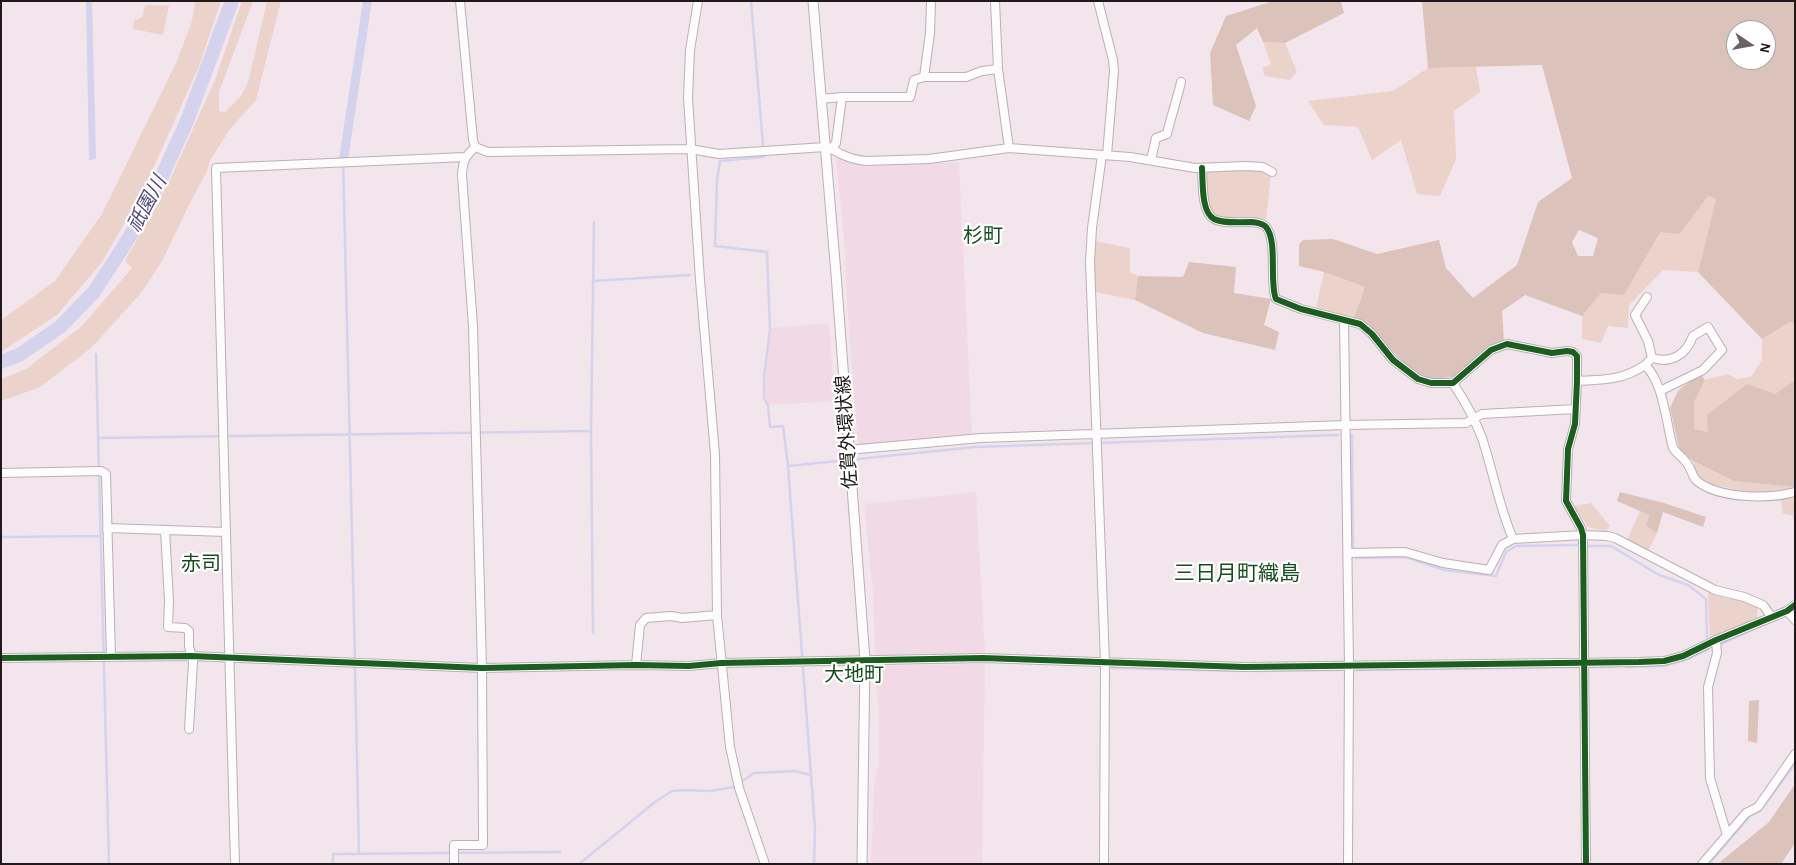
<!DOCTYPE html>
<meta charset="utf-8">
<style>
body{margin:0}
#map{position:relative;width:1796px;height:865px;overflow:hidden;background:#f2e6ec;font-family:"Alegreya Sans",sans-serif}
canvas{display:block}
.frame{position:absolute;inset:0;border:2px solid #21181c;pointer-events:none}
.north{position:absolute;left:1726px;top:20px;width:50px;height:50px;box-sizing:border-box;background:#fff;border:1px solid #a6a3a4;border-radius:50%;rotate:102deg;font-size:14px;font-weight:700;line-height:20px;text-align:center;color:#21181c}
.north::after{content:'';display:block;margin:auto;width:18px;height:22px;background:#6a6065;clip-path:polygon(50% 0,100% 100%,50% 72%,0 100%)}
</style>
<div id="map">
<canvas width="1796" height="865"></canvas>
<div class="frame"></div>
<div class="north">N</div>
</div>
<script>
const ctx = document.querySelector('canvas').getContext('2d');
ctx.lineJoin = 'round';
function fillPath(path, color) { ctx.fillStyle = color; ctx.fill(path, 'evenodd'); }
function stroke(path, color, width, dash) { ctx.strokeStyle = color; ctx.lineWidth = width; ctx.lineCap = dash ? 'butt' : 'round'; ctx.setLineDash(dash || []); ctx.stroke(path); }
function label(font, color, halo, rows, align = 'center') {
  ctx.font = font + ' "Alegreya Sans","Noto Sans JP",sans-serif'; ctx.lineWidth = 4.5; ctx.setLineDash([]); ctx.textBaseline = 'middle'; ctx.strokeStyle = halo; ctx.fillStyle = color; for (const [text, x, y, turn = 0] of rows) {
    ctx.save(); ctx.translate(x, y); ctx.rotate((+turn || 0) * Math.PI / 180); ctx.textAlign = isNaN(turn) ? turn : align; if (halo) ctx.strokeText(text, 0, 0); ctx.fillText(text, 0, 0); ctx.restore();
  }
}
const built = new Path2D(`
 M836 158 864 167 959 162 972 436 858 446 847 305 845 251Z
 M829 323 835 401 768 405 764 398 771 328Z
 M976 492 985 653 875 656 873 594 864 504Z
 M985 664 982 864H871L874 784 879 762V710L874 666Z`);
const green = new Path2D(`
 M195 1H221L199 66 143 191 102 262 57 315 1 352V320L55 281 102 214 177 61 192 21Z
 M242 1H253L219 92V111L225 112 241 96 248 83 267 1H281L256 100 230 129 210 160 207 171 189 205 162 261 142 292 91 348 40 387 1 401V379L26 369 82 326 132 268 125 261 168 184 215 80Z
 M145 5H169L163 35 133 29 134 21 142 17Z
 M1263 42 1285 43 1297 72 1290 80 1264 76 1263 67 1271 65Z
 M1476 67 1480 92 1454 111 1456 159 1440 196 1417 194 1401 140 1372 160 1358 127 1324 125 1308 101 1393 91 1428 68Z
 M1259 169 1271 175 1266 220 1219 218 1209 210 1205 170Z
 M1708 196 1716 199 1698 272 1663 270 1629 305 1628 328 1608 326 1601 343 1582 339V316L1601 293 1624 294 1660 231 1680 234Z
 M1095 241 1130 248V272L1138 276 1135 300 1096 292 1094 261Z
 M1324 272 1365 287 1354 318 1316 308Z
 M1790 322 1795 324V380L1775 394 1708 432 1694 429V402L1705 380 1728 374 1737 379 1751 377 1762 360V339Z
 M1693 461 1734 481 1794 487 1795 490 1756 493 1713 485 1696 475Z
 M1795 496V525L1792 515 1783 514 1781 498Z
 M1591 503 1610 526 1605 531 1588 527 1574 506Z
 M1640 511 1649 515 1646 526 1657 533 1648 552 1627 540Z
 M1708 593 1728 599H1742L1758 607 1757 618 1710 639Z`);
const forest = new Path2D(`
 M1273 1H1341L1344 13 1285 43 1263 42 1257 28 1236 45 1256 106 1249 121 1213 105 1210 53 1226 16Z
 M1422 1H1795V324L1790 322 1762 339 1698 272 1716 199 1708 196 1680 234 1660 232 1624 295 1601 293 1582 316 1525 295 1502 311 1504 341 1481 352 1457 376 1432 380 1410 370 1368 324 1354 318 1365 287 1324 272 1299 266V244L1303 240 1333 239 1377 254 1439 240 1446 268 1473 298 1517 265 1538 202 1572 178 1542 65 1428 68ZM1736 30H1766V60H1736ZM1579 230 1598 238 1593 256H1578L1572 242Z
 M1189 262 1236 267 1234 293 1271 299 1264 325 1279 332 1275 350 1203 333 1135 300 1138 276 1183 277Z
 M1700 373 1705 380 1694 402V429L1708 432 1707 415 1747 384 1775 394 1795 380V490L1794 487 1734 481 1693 461 1679 448 1670 408 1678 391Z
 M1620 492 1664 503 1706 517 1703 527 1663 512 1657 533 1646 526 1649 515 1617 501Z
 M1759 700 1757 743 1748 741 1749 701Z
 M1795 784V843L1781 864H1724L1720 862 1769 822Z`);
const water = new Path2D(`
 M86 1H92L96 159 89 160Z
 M363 1H372L348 159 339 158Z`);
const stream = new Path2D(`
 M751 1 764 157 720 161 717 180 715 246 767 252 770 330 764 378V398L768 406 770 427 783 426 788 466 815 829 814 864
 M343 158 355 660
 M593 281 690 275
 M96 354 109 864
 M1352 435 1353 549
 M98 438 591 431
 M858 459 975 447 1338 435
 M788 466 838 461
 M1 537 101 536
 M1587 546H1611L1659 575 1688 585 1706 599 1707 637
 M1356 558 1406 557 1444 570 1496 576 1506 552 1516 546 1577 545
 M593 633 591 431 594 222
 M1721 644 1774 620
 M355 667 359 854
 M1589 667H1616
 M1626 667 1664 666 1688 659 1709 649
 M1112 668 1236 671
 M1356 670 1578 667
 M1252 671 1340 670
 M333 864V854L560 852
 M579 864 655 802 672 791 685 790 710 791 734 787 754 773 795 771 811 775
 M1709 864 1750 816 1760 811 1795 764`);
const river = new Path2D(`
 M1 362 19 355 60 327 94 292 120 252 148 207 187 121 232 1`);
const minor = new Path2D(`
 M460 1 473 140 475 147 488 152 690 149 719 154 825 147C832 148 835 151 841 154 849 158 857 160 866 161L929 159 1009 148 1130 157 1195 168 1245 166 1263 167 1272 172
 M698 1 690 50 688 98 700 280 715 454 717 615 730 747 739 788 765 864
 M995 1 998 69 1009 148
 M1098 1 1113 60 1114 71 1107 155
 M924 77 930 33 931 1
 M821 99 842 97H910L914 80 924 77H966L982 71 998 69
 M832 148 836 143 842 97
 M1102 155 1092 228 1090 262 1105 662 1104 864
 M1151 160 1156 138 1167 134C1171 116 1177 100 1181 82
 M1202 168C1203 182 1201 212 1214 219 1224 224 1241 222 1252 222 1257 223 1263 223 1266 227 1278 241 1269 283 1276 299L1301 309 1360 324 1372 334 1393 360 1418 379 1431 383H1453L1491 350 1507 344 1552 353 1567 351 1573 352 1577 356V381L1575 424 1568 449 1566 501 1581 528 1583 535 1586 864
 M1647 297 1635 315 1648 341 1652 358 1648 362
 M1344 320 1349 665 1348 864
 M1652 358C1671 364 1686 355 1693 336L1708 327 1722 350 1703 370 1660 391
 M1577 381C1602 380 1624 380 1645 365 1664 383 1666 423 1673 448 1677 454 1684 458 1688 465 1692 470 1692 477 1697 481 1719 499 1769 499 1795 492
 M1453 383C1464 400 1475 419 1482 438 1493 471 1499 507 1513 539
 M848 450 981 438 1345 425 1466 423 1482 414 1576 409
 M1 473 101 471 106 474 111 657
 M107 528 226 532
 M165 530 169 601 168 627 185 628 189 631V646L193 662 189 729
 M1348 553 1405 552 1443 563 1489 570 1502 545 1513 539 1583 535 1607 536 1615 538 1715 590 1744 597 1763 605 1771 616
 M1787 611 1795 620
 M1716 640 1717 653 1708 687 1710 778 1727 835
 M1 658 191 656 482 668 636 665 689 666 721 663 983 658 1244 667 1639 662 1664 661 1683 656 1716 640 1787 611 1795 605
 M636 665 640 625 646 618 671 616 682 618 717 615
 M235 864 216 168 465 157
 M454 864V845H483L482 668 473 326 462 175C463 160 465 157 475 147
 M1702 864 1746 813 1758 807 1795 754`);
const major = new Path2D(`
 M813 1 836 274 865 660 862 864`);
const cycleway = new Path2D(`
 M1202 168C1203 182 1201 212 1214 219 1224 224 1241 222 1252 222 1257 223 1263 223 1266 227 1278 241 1269 283 1276 299L1301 309 1360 324 1372 334 1393 360 1418 379 1431 383H1453L1491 350 1507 344 1552 353 1567 351 1573 352 1577 356V381L1575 424 1568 449 1566 501 1581 528 1583 535 1586 864
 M1 658 191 656 482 668 636 665 689 666 721 663 983 658 1244 667 1639 662 1664 661 1683 656 1716 640 1787 611 1795 605`);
const streetNames = [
 ["佐賀外環状線",847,432,-94]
];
const waterNames = [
 ["祇園川",147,204,-62]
];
const neighbourhoodNames = [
 ["杉町",983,236],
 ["赤司",201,564],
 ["大地町",854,675]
];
const quarterNames = [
 ["三日月町織島",1237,574]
];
fillPath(built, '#f1dae5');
fillPath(green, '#ebd2ca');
fillPath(forest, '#dbc2ba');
fillPath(water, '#d5d2ed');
stroke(stream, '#d5d2ed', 2.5);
stroke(river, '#d5d2ed', 14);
stroke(minor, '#bab0b5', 10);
stroke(major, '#bab0b5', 11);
stroke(minor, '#fdfbfc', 8);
stroke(major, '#fdfbfc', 9);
stroke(cycleway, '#1b5e20', 6);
label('19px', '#21181c', '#fff', streetNames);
label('italic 20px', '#4f4c7d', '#fff', waterNames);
label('20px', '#154e1c', '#fff', neighbourhoodNames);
label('21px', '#154e1c', '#fff', quarterNames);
</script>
